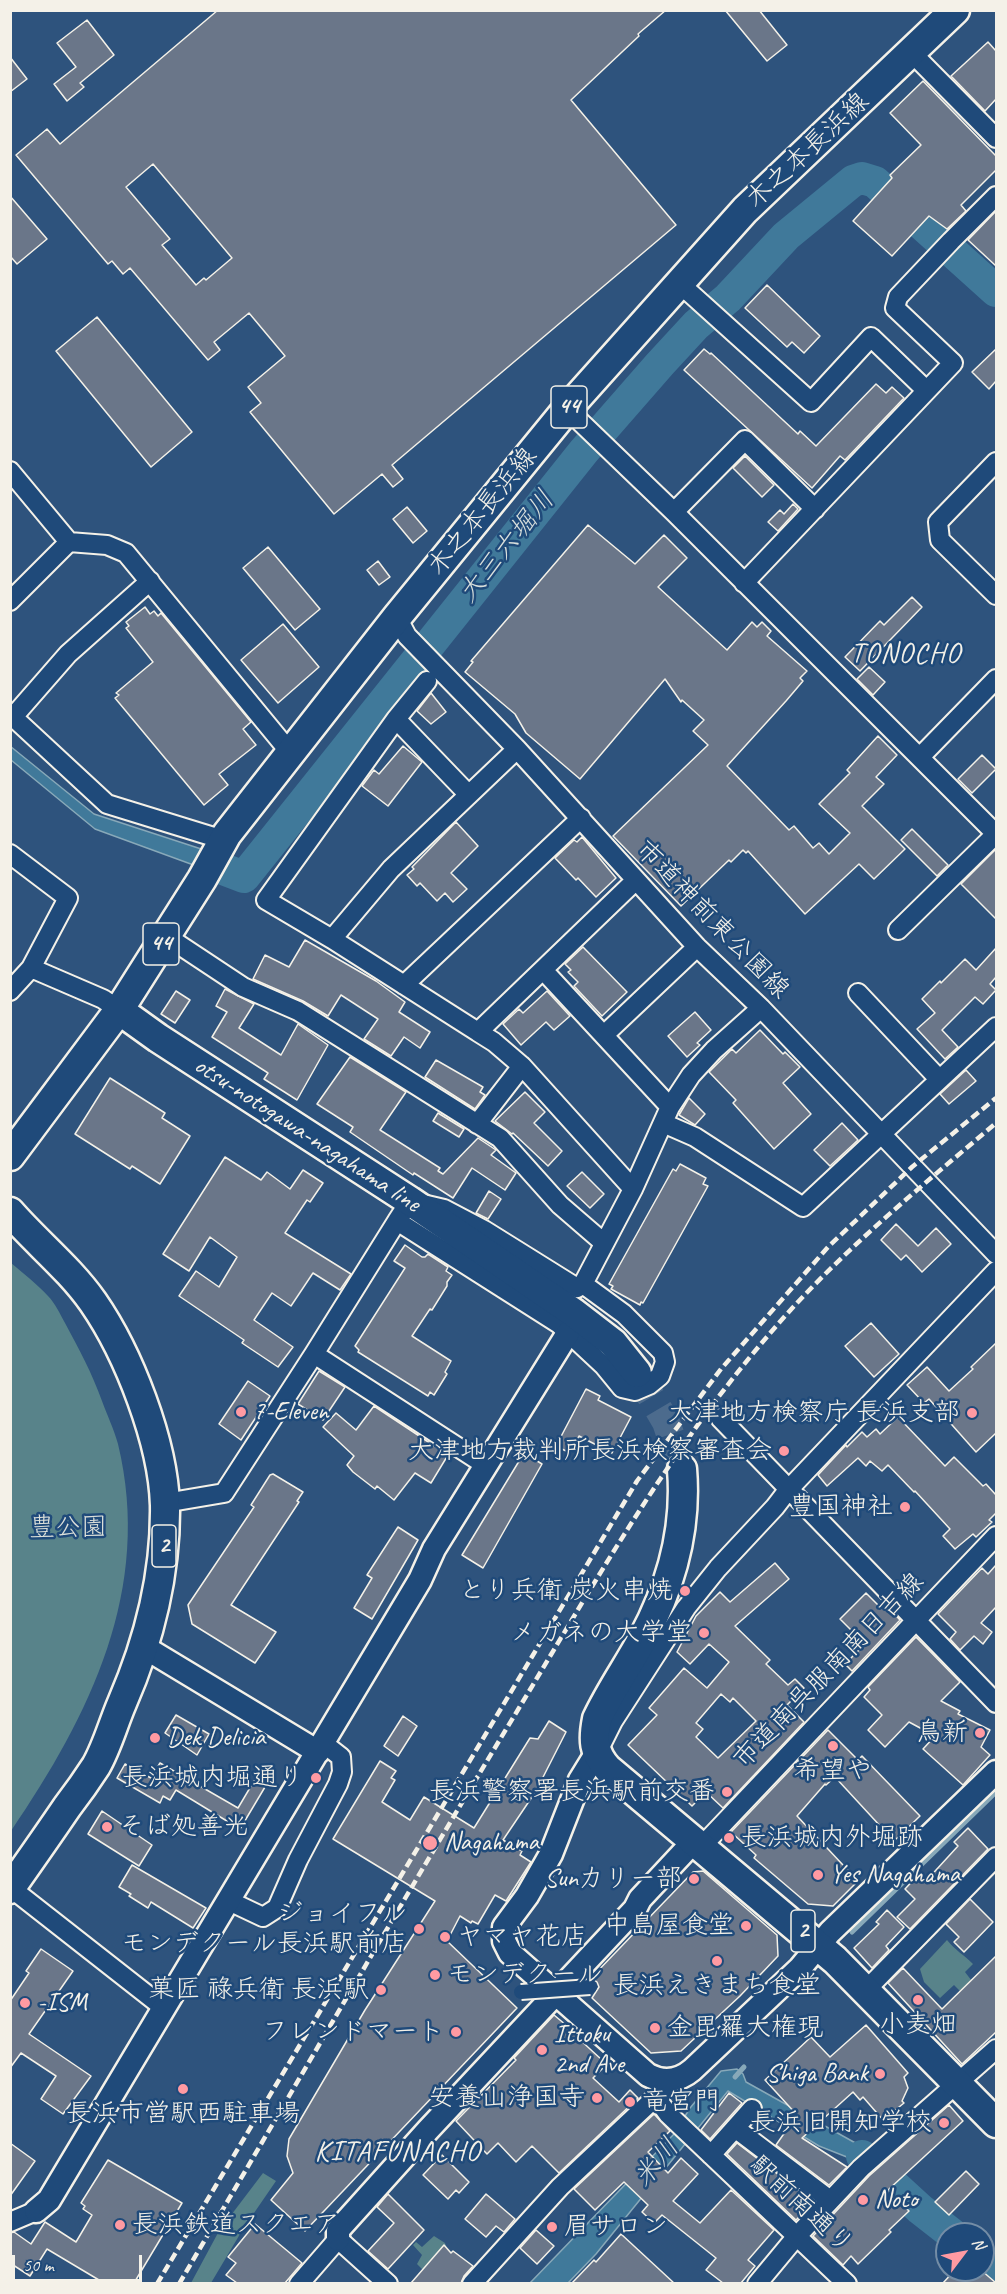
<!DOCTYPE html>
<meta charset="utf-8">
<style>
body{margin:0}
#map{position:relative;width:1007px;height:2294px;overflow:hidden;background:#2e537d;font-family:Caveat,sans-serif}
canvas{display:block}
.frame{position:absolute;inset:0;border:12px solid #f4f1e8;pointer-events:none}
.north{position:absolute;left:935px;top:2222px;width:60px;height:60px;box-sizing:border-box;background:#1f4a7a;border:2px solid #748da6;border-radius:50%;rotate:58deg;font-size:16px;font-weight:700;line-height:24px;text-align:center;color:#f4f1e8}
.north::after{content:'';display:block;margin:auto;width:21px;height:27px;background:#ff9aa2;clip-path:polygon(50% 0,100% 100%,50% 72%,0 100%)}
.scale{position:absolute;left:12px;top:2255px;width:130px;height:27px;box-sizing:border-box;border:3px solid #f4f1e8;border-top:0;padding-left:8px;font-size:18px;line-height:21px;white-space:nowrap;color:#f4f1e8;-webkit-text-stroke:4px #1f4a7a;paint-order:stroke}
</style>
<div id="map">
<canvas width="1007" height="2294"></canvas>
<div class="frame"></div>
<div class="north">N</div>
<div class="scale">50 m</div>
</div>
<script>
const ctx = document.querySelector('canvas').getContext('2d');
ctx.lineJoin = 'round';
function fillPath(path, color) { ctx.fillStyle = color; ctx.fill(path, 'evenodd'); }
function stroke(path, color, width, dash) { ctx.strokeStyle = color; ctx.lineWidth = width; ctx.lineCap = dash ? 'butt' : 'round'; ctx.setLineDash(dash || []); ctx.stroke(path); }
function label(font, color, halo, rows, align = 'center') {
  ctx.font = font + ' Caveat,"Klee One",sans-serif'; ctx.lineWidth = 5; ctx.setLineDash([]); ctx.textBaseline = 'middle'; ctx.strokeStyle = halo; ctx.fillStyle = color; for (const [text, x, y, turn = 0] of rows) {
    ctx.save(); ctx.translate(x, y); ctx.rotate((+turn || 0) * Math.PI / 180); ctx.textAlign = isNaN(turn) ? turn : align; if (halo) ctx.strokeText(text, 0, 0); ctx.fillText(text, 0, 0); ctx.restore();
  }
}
const green = new Path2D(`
 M11 1263C23 1273 37 1284 48 1296 55 1303 60 1314 65 1323 79 1349 92 1373 102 1401 107 1415 114 1429 118 1444 153 1589 90 1715 11 1831Z
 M947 1940C955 1950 964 1955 973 1964L965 1972 981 1993 960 1991 954 1985 940 1998 924 1982 920 1969Z
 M263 2173 276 2181 243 2229 211 2283H191L219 2231Z
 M434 2236 445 2243 447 2249 441 2256 436 2254 430 2262 428 2275 417 2264 422 2255 413 2245 416 2242 422 2247Z`);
const water = new Path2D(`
 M10 746 94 814 238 861 247 858 264 865 251 886 95 829 11 760Z
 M737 2069 743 2074 746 2082 868 2150 857 2161 819 2146 728 2091 596 2254 568 2283 529 2284 674 2134 690 2108 721 2071Z`);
const stream = new Path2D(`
 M852 1932 996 1792
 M735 2077 744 2067`);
const river = new Path2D(`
 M223 869 244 877 584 451 660 364 696 325 728 298 786 236 853 181 862 178 875 182 996 291
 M862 2156 920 2209 952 2234
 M983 2259 996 2270`);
const building = new Path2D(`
 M218 10H666L638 34 639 36 571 100 676 225 392 465 403 479 393 487 382 474 334 514 250 412 261 403 248 387 285 356 249 313 214 342 220 350 208 360 130 268 123 274 112 261 108 264 16 155 47 129 60 144ZM153 164 232 258 206 280 204 278 196 285 162 245 170 239 126 187Z
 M725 10H759L787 45 767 61Z
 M87 20 114 55 80 83 84 87 67 101 54 84 76 67 57 43Z
 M988 42 996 51V99L985 111 951 76Z
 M10 57 27 79 10 92Z
 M923 81 996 156V170L961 205 966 211 947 229 929 216 892 256 853 221 892 178 890 175 921 145 890 113Z
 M10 196 47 239 17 264 10 256Z
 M996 211V266L968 240Z
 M767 285 820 336 804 353 792 342 787 347 745 308Z
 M97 317 192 432 151 467 56 351Z
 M704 349 710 354 711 353 798 434 800 431 816 446 876 384 886 393 892 387 904 398 845 460 840 456 812 488 684 370Z
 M996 349V381L989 389 972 372Z
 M745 456 774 485 762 497 733 468Z
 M793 504 798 509 778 531 768 522 780 510 784 514Z
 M407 507 427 531 413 543 393 519Z
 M588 525 635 564 664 535 687 558 658 587 727 650 752 622 757 627 762 622 771 631 767 636 807 671 800 678 803 681 786 701 727 766 789 830 794 826 813 848 819 843 829 854 850 833 819 804 850 773 847 770 878 736 897 755 876 777 884 784 862 806 905 849 874 879 859 864 805 914 748 851 746 853 743 850 731 862 729 860 681 906 613 836 708 745 693 731 704 720 682 700 681 702 665 679 580 779 526 733 515 714 465 672 473 662 471 661Z
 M268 547 320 609 295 630 243 568Z
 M378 561 390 577 379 585 367 570Z
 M912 597 922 607 860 671 845 657 880 621 884 625Z
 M145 607 150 614 154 611 158 616 161 613 251 722 243 729 256 745 219 774 228 785 204 805 115 698 119 695 116 693 153 662 126 628 129 626 126 622Z
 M283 624 319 667 278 703 241 660Z
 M869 667 885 682 873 695 857 679Z
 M431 693 446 712 431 724 417 711Z
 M403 746 422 762 388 806 362 786 374 770 379 774Z
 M982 755 996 769 972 793 958 779Z
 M456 822 478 846 451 873 467 889 453 902 445 893 437 901 420 883 417 886 407 875 414 869 412 867Z
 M912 829 948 865 937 876 901 840Z
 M582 837 616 878 596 897 578 878 576 880 555 858 574 840 577 842Z
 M996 849V919L961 884Z
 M305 940 376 981 405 1002 399 1012 430 1032 420 1048 404 1037 391 1056 364 1039 378 1019 341 995 328 1016 303 1001 253 979 265 955 289 967Z
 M583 947 627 992 602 1016 574 986 578 982 568 972 571 970 565 964Z
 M996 948V977L990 984 996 990 983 1004 975 997 942 1030 958 1047 945 1059 917 1029 935 1013 922 999 940 981 941 983 965 959 976 970Z
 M225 989 254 1004 239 1028 281 1055 298 1024 328 1045 297 1100 264 1079 268 1073 212 1037 227 1012 216 1006Z
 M176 991 190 1000 175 1023 161 1014Z
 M547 991 570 1016 554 1030 546 1022 521 1045 503 1024 519 1009 523 1013Z
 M695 1012 711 1030 697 1043 700 1045 687 1057 668 1036Z
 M760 1030 783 1054 785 1052 800 1067 783 1083 811 1114 774 1149 733 1103 736 1100 709 1072 732 1049 736 1053Z
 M350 1057 406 1092 380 1130 440 1168 438 1171 443 1174 478 1138 496 1150 491 1155 516 1173 505 1190 472 1168 453 1198 414 1173 413 1175 350 1132 353 1127 317 1104Z
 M436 1060 483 1087 480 1092 485 1095 475 1109 425 1077Z
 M966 1070 976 1081 949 1104 940 1094Z
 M110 1078 165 1113 162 1118 190 1136 160 1184 132 1166 130 1169 75 1134Z
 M525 1092 545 1112 534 1123 562 1151 548 1166 513 1133 512 1134 495 1121Z
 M689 1098 705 1114 695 1125 679 1115Z
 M438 1113 464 1129 459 1137 433 1121Z
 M842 1123 858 1140 830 1166 814 1150Z
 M225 1157 261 1180 267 1172 290 1189 303 1170 323 1183 310 1202 307 1200 285 1233 351 1274 340 1290 313 1273 291 1306 272 1293 254 1320 293 1347 278 1367 242 1343 244 1340 179 1296 196 1271 219 1287 237 1257 210 1237 189 1271 163 1254Z
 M680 1164 706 1178 703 1184 708 1186 643 1303 641 1302 640 1305 611 1289 613 1286 609 1284 673 1169 676 1171Z
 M582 1172 604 1194 590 1208 567 1186Z
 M489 1191 501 1199 488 1219 476 1213Z
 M896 1224 918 1246 936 1228 951 1244 922 1272 906 1255 901 1260 881 1240Z
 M405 1245 422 1257H425L428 1254 448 1267 446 1271 452 1275 447 1282V1286L432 1310 430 1309 412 1336 451 1361 445 1372 447 1374 434 1395 430 1392 428 1396 358 1352 359 1350 355 1346 405 1268 394 1261Z
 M871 1323 899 1354 874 1377 845 1346Z
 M996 1343V1433L976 1452 929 1399 924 1403 907 1385 927 1367 949 1391 973 1369 971 1367Z
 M319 1371 345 1387 323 1420 298 1404Z
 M248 1381 270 1396 241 1440 219 1424Z
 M586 1389 600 1396 598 1400 631 1417 612 1453 579 1436 570 1453 556 1446Z
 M374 1406 448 1455 431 1483 415 1473 394 1500 377 1486 375 1489 353 1472 347 1465 354 1456 323 1427 336 1413 356 1430Z
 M898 1417 945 1466 954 1457 983 1486 986 1484 996 1495V1513L989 1520 992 1522 976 1537 973 1534 955 1549 943 1536 950 1529 915 1491 914 1492 888 1465 882 1471 870 1461 866 1466 858 1458 827 1486 818 1475 846 1445 847 1447 862 1432 867 1437 876 1429 880 1434Z
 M524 1453 542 1464 483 1568 462 1555Z
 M273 1474 303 1492 297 1501 299 1502 231 1605 276 1632 255 1663 192 1624 188 1605 254 1507 251 1505 270 1475Z
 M398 1527 418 1540 372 1619 354 1608 372 1578 367 1575Z
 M775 1563 789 1579 735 1626 770 1660 766 1664 788 1685 795 1679 804 1688 787 1705 804 1722 723 1808 706 1792 692 1806 628 1745 657 1715 649 1708 684 1668 707 1688 729 1662 709 1644 690 1664 677 1652 696 1616 720 1592 730 1602ZM721 1694 730 1702 733 1698 756 1721 718 1758 696 1737 703 1729 696 1723Z
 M996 1565V1607L981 1623 992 1632 983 1644 974 1636 960 1650 950 1639 956 1632 938 1614 982 1568 988 1574Z
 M866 1593 881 1608 885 1604 900 1620 852 1671 845 1664 865 1644 840 1619Z
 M916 1637 960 1682 941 1701 960 1711 958 1714 990 1730 981 1747 990 1755 963 1785 923 1749 935 1736 909 1722 885 1747 868 1730 882 1715 864 1697 870 1690 868 1687Z
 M176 1715 209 1734 197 1755 165 1733Z
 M403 1716 417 1726 398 1756 384 1746Z
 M549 1721 566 1732 536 1791 503 1840 522 1851 520 1855 531 1862 506 1901 495 1895 478 1924 472 1921 471 1923 460 1916 447 1941 517 2008 305 2231 271 2200 293 2173 287 2156 289 2139 365 2010 435 1901 333 1839 380 1761 396 1771 391 1778 395 1780 382 1802 410 1820 424 1797 474 1828 530 1738 538 1739Z
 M828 1730 858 1760 862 1756 920 1816 894 1841 835 1777 826 1785 825 1784 797 1816 858 1881 833 1906 808 1904 754 1858 756 1855 731 1832Z
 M160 1763 238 1808 254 1781 265 1787 240 1829 176 1790 170 1800 163 1796 160 1803 117 1778 125 1764 151 1778Z
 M102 1811 152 1845 139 1866 88 1834Z
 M968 1828 988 1849 910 1929 897 1917 915 1899 905 1889 919 1874 926 1881 958 1846 954 1842Z
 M132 1865 206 1908 193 1928 151 1902 148 1908 129 1896 131 1894 119 1887Z
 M703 1871 777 1935 778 1956 740 1996 681 2051 651 2053 592 1998 599 1987 597 1982 591 1978 693 1872Z
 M970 1899 993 1922 964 1952 954 1942 959 1937 946 1924Z
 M887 1910 904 1927 886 1946 889 1950 872 1968 854 1948 879 1924 876 1922Z
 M41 1949 73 1971 29 2034 91 2076 63 2114 41 2099 56 2076 21 2053 10 2068V2001L29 1973 26 1971Z
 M996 1956V2032L962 2064 888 1983 903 1968 942 2009Z
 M554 2015 579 2036 578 2038 602 2060 600 2063 604 2067 593 2078 619 2102 630 2090 638 2098 559 2173 532 2146 516 2162 498 2143 487 2154 456 2121 516 2060 514 2058Z
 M866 2025 908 2073 904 2077 908 2088 902 2101 904 2103 883 2120 863 2097 860 2100 853 2092 802 2138 847 2167 829 2185 776 2145 797 2115 765 2080 811 2037 830 2057Z
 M729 2093 742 2103 710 2139 701 2130Z
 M949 2105 963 2121 888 2190 909 2211 889 2230 891 2232 858 2264 851 2256 843 2265 813 2236 869 2176Z
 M654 2114 670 2131 648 2152 668 2173 681 2158 698 2174 673 2201 700 2223 731 2190 774 2230 748 2260 755 2266 741 2283H723L706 2270 716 2258 662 2215 654 2223 642 2212 648 2205 624 2182 595 2210 574 2189Z
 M10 2143 35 2161 10 2196Z
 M737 2143 814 2202 796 2220 727 2154Z
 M442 2155 469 2182 459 2193 456 2190 448 2199 423 2175Z
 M108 2160 182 2203 134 2283H104L47 2249 30 2276 10 2263V2233L14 2232 31 2244 45 2222 76 2242 92 2215 83 2209 85 2206 81 2203Z
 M966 2171 979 2184 949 2215 935 2202Z
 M388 2194 424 2230 388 2269 368 2251 394 2223 377 2207Z
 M486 2194 515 2219 504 2232 496 2226 486 2237 465 2219Z
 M255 2224 302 2263 285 2283H237L226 2275 236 2263 228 2257Z
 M536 2230 554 2246 537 2264 520 2248Z
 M621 2234 674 2283H572L594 2260 596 2262Z
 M444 2245 451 2253 453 2251 473 2266 464 2276 461 2283H411Z
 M955 2270H981L996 2283H943Z`);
const primaryTunnel = new Path2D(`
 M637 1373 666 1422 682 1469`);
const minor = new Path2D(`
 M912 53 996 138
 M679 283 811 402 871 337 926 390
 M567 409 674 512 996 834
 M996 462 938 522 940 540 996 595
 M10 471 69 542
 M674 512 745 440 815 509
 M150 581 68 654 13 717 107 804 214 837 227 834
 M744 583 953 363 895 308 898 297 951 241 996 196
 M10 601 69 542 107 545 126 553 284 745 294 749
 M397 617 407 636 517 749 697 947 761 1008 996 1254
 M396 719 427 681
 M920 757 996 679
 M468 794 396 719 266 900 332 939 478 1032
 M10 854 68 898 31 968 103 999 119 1010
 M898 930 996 834
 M166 936 243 987 298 1011 500 1138 560 1205 604 1243
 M332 939 391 869 517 749
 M544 971 670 1107
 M404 985 581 818
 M10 991 31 968
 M858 993 939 1079
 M604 1035 697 947
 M522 1066 633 1189
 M663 1123 695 1137 803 1207 996 1027
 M477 1124 522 1066 494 1042 478 1032 636 880
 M583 1284 577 1288 484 1230 444 1209 410 1201 397 1221 559 1324 604 1366 622 1388 635 1391 649 1385 660 1376 665 1362 663 1353 624 1314 583 1284 633 1189 670 1107 691 1075 714 1050 761 1008
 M314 1354 487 1466
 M720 1418 996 1703
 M165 1503 224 1493 314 1354 397 1221
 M600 1747 613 1721 686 1608 718 1568 775 1507 788 1490 996 1271
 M702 1846 996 1536
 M11 1888 164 2008
 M227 1900 263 1917 277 1908 298 1860 338 1784 342 1772 341 1757 323 1743
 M867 1989 996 1857
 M661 2085 660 2103 668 2114 847 2284
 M735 2128 830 2200
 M711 2155 752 2109
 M10 2222 36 2211
 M299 2284 338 2239 388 2284
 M472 2284 560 2187 674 2080
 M757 2284 796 2237 861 2168 996 2049`);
const tertiary = new Path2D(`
 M144 1647 318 1752
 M596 1754 580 1780 551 1854 527 1896 504 1927V1941L510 1953 648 2075C663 2083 679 2081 692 2070L800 1968 830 1932 996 1772
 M36 2211 49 2200 420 1580 434 1549 568 1333
 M338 2239V2230L428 2130 635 1909 640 1899 695 1840`);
const primary = new Path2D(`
 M119 1010 158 1038 410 1201 574 1313 613 1343 637 1373
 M10 1156 119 1010 202 879 227 834 397 617 567 409 745 210 955 10
 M10 1212C37 1243 69 1268 93 1302 129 1354 163 1442 165 1505 166 1574 149 1641 122 1703 113 1724 107 1747 96 1766 87 1780 77 1794 67 1807 48 1835 29 1862 10 1889
 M682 1469C687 1529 671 1586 643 1638 628 1666 610 1691 597 1719 593 1739 593 1753 608 1769L835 1960 996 2123`);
const rail = new Path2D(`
 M157 2284 637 1481 721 1369 828 1247 912 1167 996 1098
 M179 2284C292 2092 403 1899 519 1708 595 1582 669 1451 766 1338 834 1257 916 1191 996 1123`);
const pedestrianBridge = new Path2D(`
 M521 1992 590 1987`);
const markers = [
 [241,1412,6,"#ff9aa2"],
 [972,1413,6,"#ff9aa2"],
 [784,1451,6,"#ff9aa2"],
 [905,1507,6,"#ff9aa2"],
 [685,1591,6,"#ff9aa2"],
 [704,1633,6,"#ff9aa2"],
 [980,1733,6,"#ff9aa2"],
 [155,1738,6,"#ff9aa2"],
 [833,1746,6,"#ff9aa2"],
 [316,1778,6,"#ff9aa2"],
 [727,1792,6,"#ff9aa2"],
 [107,1827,6,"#ff9aa2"],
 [729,1838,6,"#ff9aa2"],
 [430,1843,8,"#ff9aa2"],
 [818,1875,6,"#ff9aa2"],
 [694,1879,6,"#ff9aa2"],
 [746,1926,6,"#ff9aa2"],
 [419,1929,6,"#ff9aa2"],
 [445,1937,6,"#ff9aa2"],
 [717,1961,6,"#ff9aa2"],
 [435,1975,6,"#ff9aa2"],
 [381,1990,6,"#ff9aa2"],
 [918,2000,6,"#ff9aa2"],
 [25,2003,6,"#ff9aa2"],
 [655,2028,6,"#ff9aa2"],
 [456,2032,6,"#ff9aa2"],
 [542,2050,6,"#ff9aa2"],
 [880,2074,6,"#ff9aa2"],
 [183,2089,6,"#ff9aa2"],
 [597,2098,6,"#ff9aa2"],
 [630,2102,6,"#ff9aa2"],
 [944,2123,6,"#ff9aa2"],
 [863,2200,6,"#ff9aa2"],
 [120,2225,6,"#ff9aa2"],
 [552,2227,6,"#ff9aa2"]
];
const shields = [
 [569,407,36],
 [161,944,36],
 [164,1546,24],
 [803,1931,24]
];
const shieldNames = [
 ["44",569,407],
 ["44",161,944],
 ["2",164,1546],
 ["2",803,1931]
];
const streetNames = [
 ["木之本長浜線",808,151,-43],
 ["木之本長浜線",483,512,-51],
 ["市道神前東公園線",712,920,46],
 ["otsu-notogawa-nagahama line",307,1135,33],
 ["市道南呉服南南日吉線",829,1671,-46],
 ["駅前南通り",801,2205,43]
];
const poiNames = [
 ["7-Eleven",253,1412,"left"],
 ["大津地方検察庁 長浜支部",960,1413],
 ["大津地方裁判所長浜検察審査会",772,1451],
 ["豊国神社",893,1507],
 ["とり兵衛 炭火串焼",673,1591],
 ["メガネの大学堂",692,1633],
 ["鳥新",968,1733],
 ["Dek Delicia",167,1738,"left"],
 ["希望や",833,1771,"center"],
 ["長浜城内堀通り",304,1778],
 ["長浜警察署長浜駅前交番",715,1792],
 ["そば処善光",119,1827,"left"],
 ["長浜城内外堀跡",741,1838,"left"],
 ["Nagahama",444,1843,"left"],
 ["Yes Nagahama",830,1875,"left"],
 ["Sunカリー部",682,1879],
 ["ジョイフル",407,1914],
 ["モンデクール長浜駅前店",407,1944],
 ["中島屋食堂",734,1926],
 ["ヤマヤ花店",457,1937,"left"],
 ["モンデクール",447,1975,"left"],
 ["長浜えきまち食堂",717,1986,"center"],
 ["菓匠 祿兵衛 長浜駅",369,1990],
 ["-ISM",37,2003,"left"],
 ["小麦畑",918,2025,"center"],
 ["金毘羅大権現",667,2028,"left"],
 ["フレンドマート",444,2032],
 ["Ittoku",554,2035,"left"],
 ["2nd Ave",554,2065,"left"],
 ["Shiga Bank",868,2074],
 ["安養山浄国寺",585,2098],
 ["竜宮門",642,2102,"left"],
 ["長浜市営駅西駐車場",183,2114,"center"],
 ["長浜旧開知学校",932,2123],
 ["Noto",875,2200,"left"],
 ["長浜鉄道スクエア",132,2225,"left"],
 ["眉サロン",564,2227,"left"]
];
const parkNames = [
 ["豊公園",68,1528]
];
const waterNames = [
 ["大三六堀川",507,547,-51],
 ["米川",657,2163,-50]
];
const quarterNames = [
 ["TONOCHO",906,655],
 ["KITAFUNACHO",398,2153]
];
fillPath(green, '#58838a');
fillPath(water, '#40799a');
stroke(water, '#88a9b9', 1.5);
stroke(stream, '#88a9b9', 5);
stroke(river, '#40799a', 32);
fillPath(building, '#6a7689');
stroke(building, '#f4f1e8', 1.5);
stroke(primaryTunnel, '#4c6b8d', 28, [28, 14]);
stroke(minor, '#f4f1e8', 22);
stroke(tertiary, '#f4f1e8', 27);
stroke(primary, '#f4f1e8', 33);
stroke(minor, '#1f4a7a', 18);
stroke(tertiary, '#1f4a7a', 22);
stroke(primary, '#1f4a7a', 28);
stroke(rail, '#f4f1e8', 4.5, [9, 4.5]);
stroke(pedestrianBridge, '#f4f1e8', 18, []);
stroke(pedestrianBridge, '#1f4a7a', 14);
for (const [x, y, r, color] of markers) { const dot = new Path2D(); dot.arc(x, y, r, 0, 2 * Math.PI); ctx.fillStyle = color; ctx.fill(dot); stroke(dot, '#1f4a7a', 2); }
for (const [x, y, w] of shields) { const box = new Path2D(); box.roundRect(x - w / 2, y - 21, w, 42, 4.5); ctx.fillStyle = '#1f4a7a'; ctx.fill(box); stroke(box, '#f4f1e8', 1.5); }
label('bold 24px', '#f4f1e8', null, shieldNames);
label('26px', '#f4f1e8', '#1f4a7a', streetNames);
label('26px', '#f4f1e8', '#1f4a7a', poiNames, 'right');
label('26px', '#dde0da', '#1f4a7a', parkNames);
label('italic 27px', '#d9dfdc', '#1f4a7a', waterNames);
ctx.letterSpacing = '1.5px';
label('28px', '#f4f1e8', '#1f4a7a', quarterNames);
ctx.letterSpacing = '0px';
</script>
